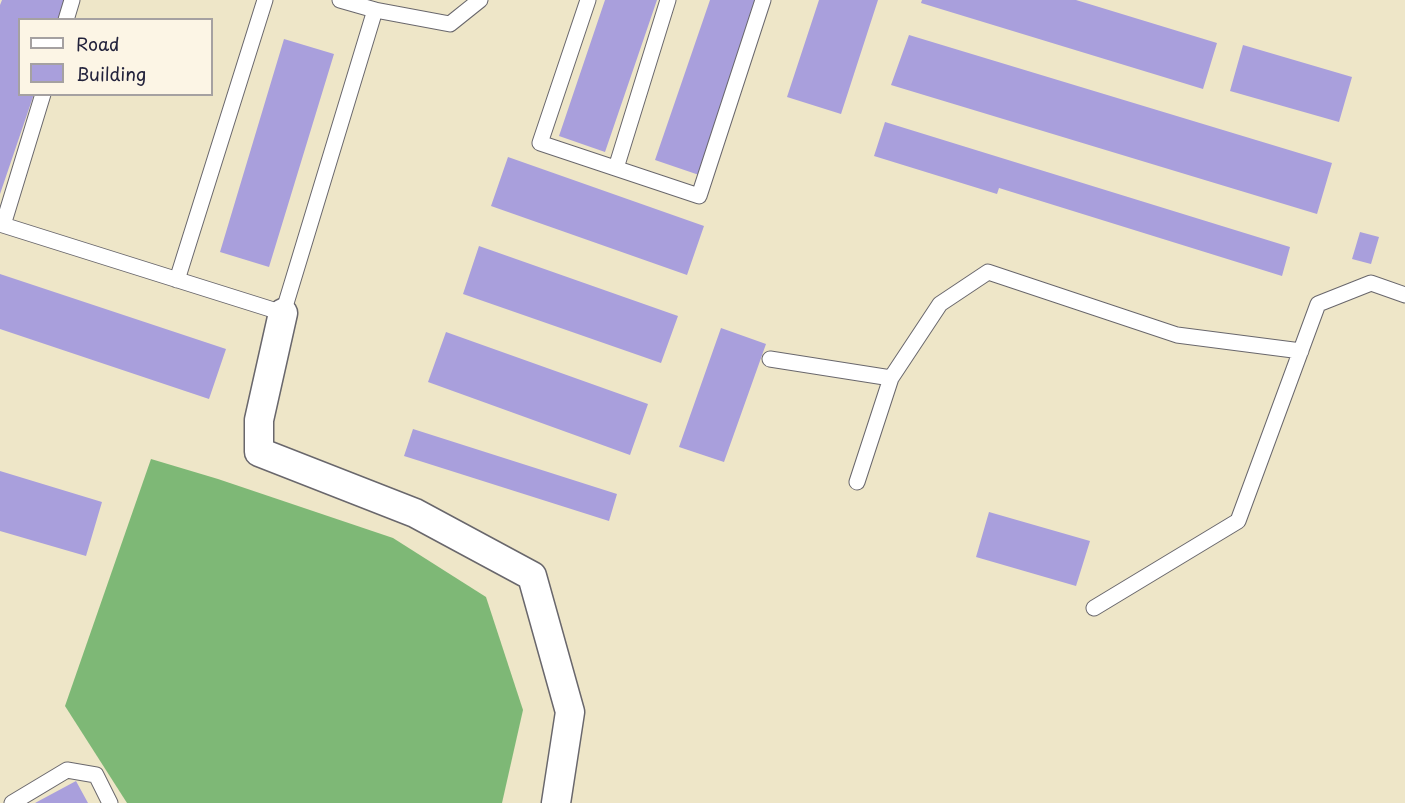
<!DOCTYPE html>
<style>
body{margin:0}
#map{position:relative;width:1405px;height:803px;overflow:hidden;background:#eee6c8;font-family:"Playpen Sans",sans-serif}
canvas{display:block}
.legend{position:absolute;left:18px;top:18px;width:195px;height:78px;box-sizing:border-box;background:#fcf5e5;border:2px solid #a5a1a1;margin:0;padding:8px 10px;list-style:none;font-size:18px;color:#22223b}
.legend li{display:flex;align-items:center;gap:12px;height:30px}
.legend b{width:30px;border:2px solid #a5a1a1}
</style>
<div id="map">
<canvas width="1405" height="803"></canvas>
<ul class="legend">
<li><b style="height:8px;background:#fff"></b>Road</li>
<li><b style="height:16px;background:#a99fdc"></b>Building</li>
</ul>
</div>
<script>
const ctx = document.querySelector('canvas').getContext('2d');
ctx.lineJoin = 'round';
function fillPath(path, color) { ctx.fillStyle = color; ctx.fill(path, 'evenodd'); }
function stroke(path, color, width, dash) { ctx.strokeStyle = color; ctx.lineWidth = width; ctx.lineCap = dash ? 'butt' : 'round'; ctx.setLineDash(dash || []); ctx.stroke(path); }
const forest = new Path2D(`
 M151 459 218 479 393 538 486 597 523 710 502 803H127L65 706Z`);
const building = new Path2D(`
 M2 0H65L59 20H20V94H34L0 194V5Z
 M605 0H657L605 152 559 136Z
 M710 0H762L702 176 655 160Z
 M819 0H878L841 114 787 97Z
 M922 0H1076L1217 43 1203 89 921 3Z
 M909 35 1332 163 1317 214 891 85Z
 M284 39 334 54 269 267 220 252Z
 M1243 45 1352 77 1339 122 1230 91Z
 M885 122 1290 247 1282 276 999 188 997 194 874 156Z
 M508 157 704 226 687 275 491 206Z
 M1360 232 1379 237 1371 264 1352 259Z
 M479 246 678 316 661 363 463 294Z
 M0 274 226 349 209 399 0 329Z
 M721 328 766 344 724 462 679 447Z
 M446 332 648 404 630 455 428 382Z
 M413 429 617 494 609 521 404 456Z
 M0 471 102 502 86 556 0 531Z
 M989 512 1090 541 1076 586 976 557Z
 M76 781 88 803H35Z`);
const lane = new Path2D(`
 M340 0 375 10
 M588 0 540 143 699 196 763 0
 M66 20 72 0
 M43 94 3 225 283 313 375 10 450 24 480 0
 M616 168 668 0
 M177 280 265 0
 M770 359 891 378
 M857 482 891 378 940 304 988 272 1177 335 1301 351
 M1094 608 1238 521 1318 304 1371 283 1405 295
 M12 803 67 770 96 775 110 803`);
const street = new Path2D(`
 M283 313 259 420V452L415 513 532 576 570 712 556 803`);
fillPath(forest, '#7eb876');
fillPath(building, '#a99fdc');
stroke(lane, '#69676c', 17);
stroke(street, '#69676c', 31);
stroke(lane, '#fff', 15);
stroke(street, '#fff', 28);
</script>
